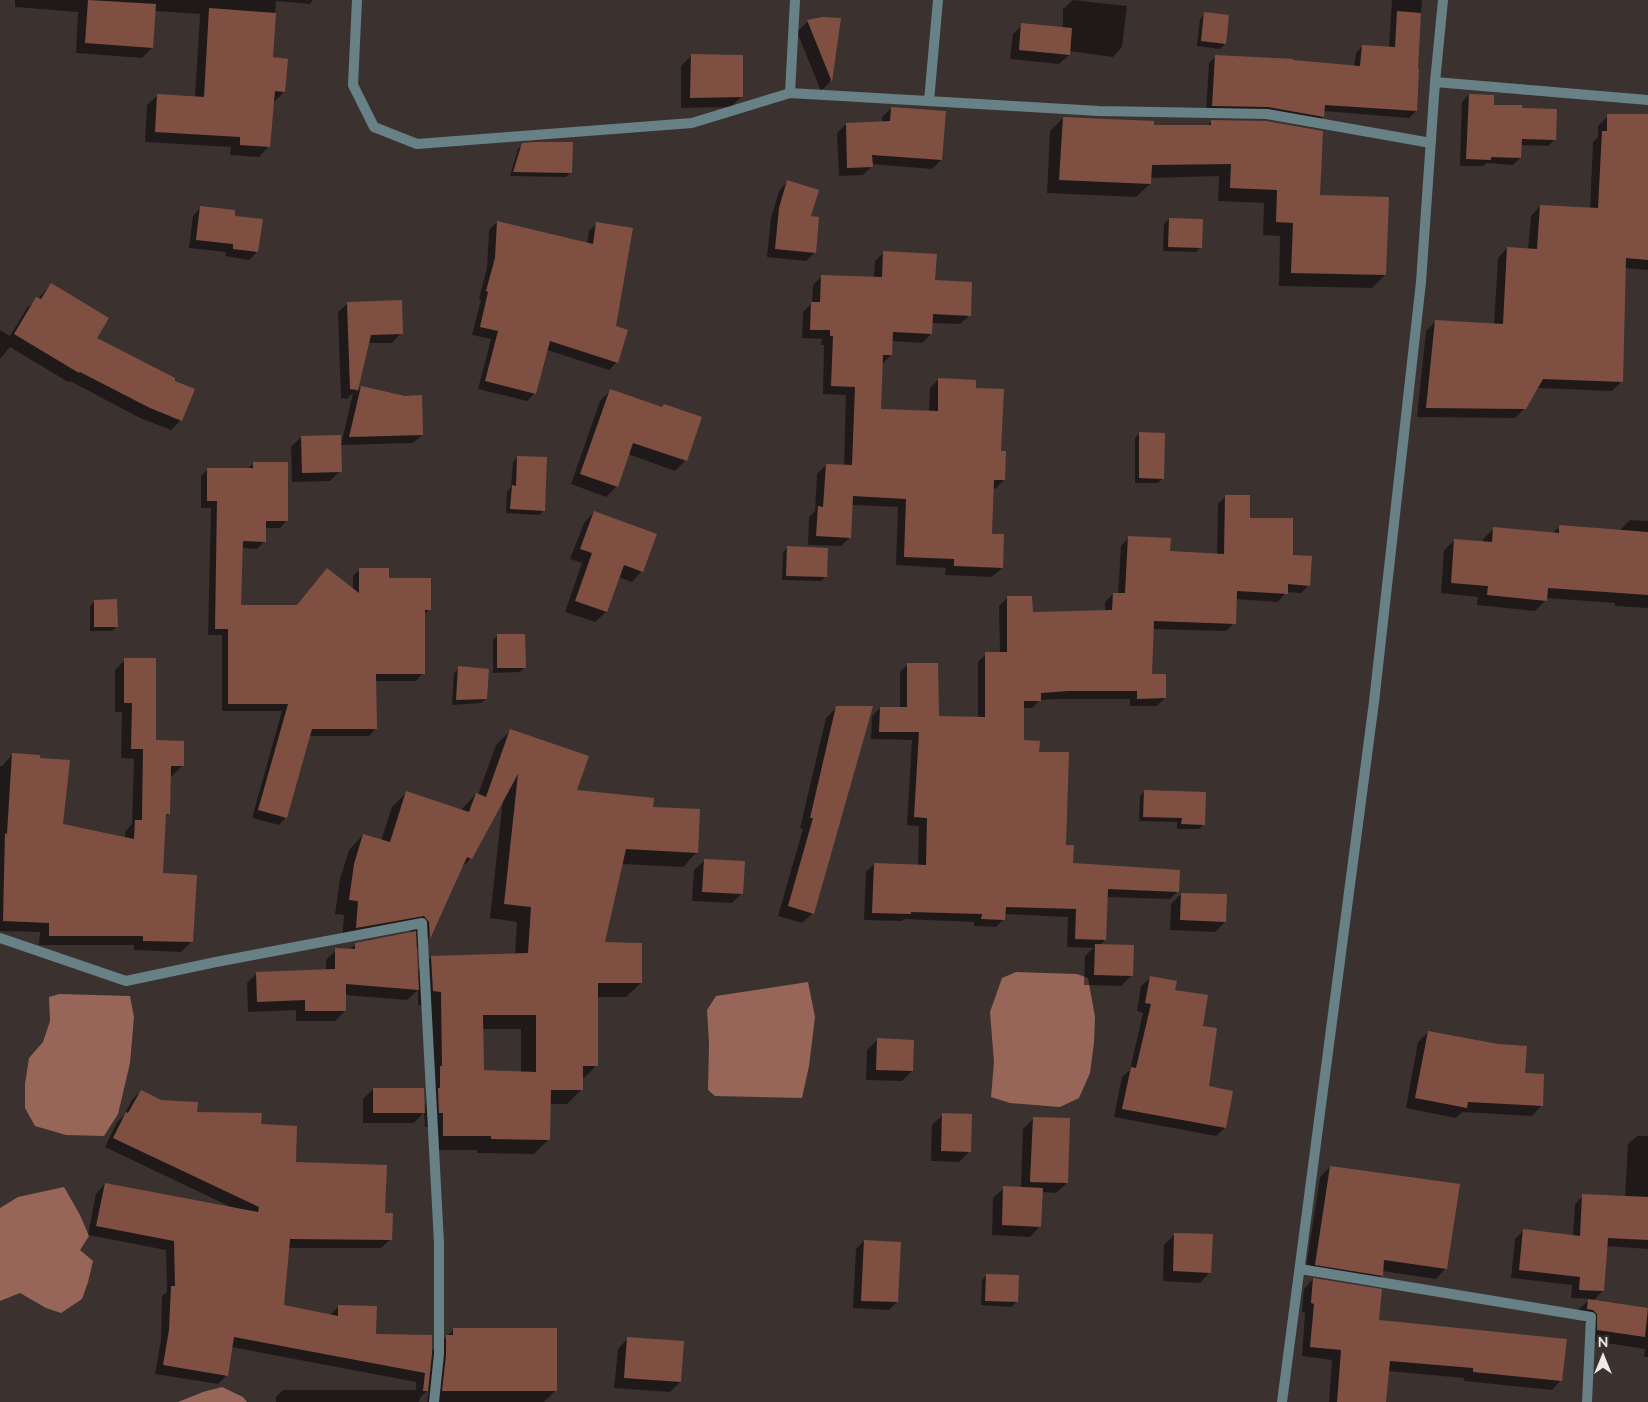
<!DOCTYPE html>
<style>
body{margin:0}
#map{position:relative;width:1648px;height:1402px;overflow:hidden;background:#3b3230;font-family:Mulish,sans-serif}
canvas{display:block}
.north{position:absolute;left:1578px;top:1332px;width:50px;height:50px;-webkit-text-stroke:4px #3b3230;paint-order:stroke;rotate:0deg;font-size:14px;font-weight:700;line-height:20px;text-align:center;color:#eee9e7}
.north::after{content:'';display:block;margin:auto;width:18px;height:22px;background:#eee9e7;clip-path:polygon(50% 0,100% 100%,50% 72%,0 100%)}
</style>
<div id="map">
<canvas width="1648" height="1402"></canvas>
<div class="north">N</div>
</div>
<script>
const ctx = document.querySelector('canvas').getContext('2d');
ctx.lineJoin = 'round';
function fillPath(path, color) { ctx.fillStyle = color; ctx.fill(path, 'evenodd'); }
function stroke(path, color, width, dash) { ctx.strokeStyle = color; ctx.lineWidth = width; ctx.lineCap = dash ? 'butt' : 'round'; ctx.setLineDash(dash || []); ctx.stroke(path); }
const water = new Path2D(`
 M1016 972 1077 974 1088 978 1095 1017 1094 1043 1090 1073 1079 1098 1060 1107 1010 1103 991 1097 994 1062 990 1012 1002 978Z
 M808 982 815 1017 809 1066 802 1098 715 1096 708 1090 709 1043 707 1010 716 996Z
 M59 994 130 996 134 1017 130 1063 118 1114 104 1136 66 1135 35 1126 25 1108V1084L29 1058 43 1042 50 1021 49 997Z
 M64 1187 80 1215 89 1236 80 1250 93 1261 88 1282 82 1299 61 1313 46 1308 20 1293 0 1301V1208L18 1197Z
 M222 1387 243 1397 247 1402H178L203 1392Z`);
const shadow = new Path2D(`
 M15 0H313L310 4 276 1 271 59 284 92 274 102 269 146 259 157 230 155 231 147 145 142 147 105 158 95 195 97 200 14 155 11 152 48 142 58 76 53 78 12 15 7Z
 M1073 0 1127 6 1122 47 1113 57 1069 51V55L1059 64 1010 59 1013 34 1022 25 1063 28V9Z
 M1392 0H1422L1416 70H1418L1416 111 1409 118 1323 111V117L1316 123 1206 112 1209 63 1216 56 1354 67 1356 53 1362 46 1389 48Z
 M1205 14 1225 44 1220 49 1197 46 1200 19Z
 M839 19 830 82 821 91 797 32 808 21Z
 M692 55 741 97 731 107 681 108V66Z
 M1469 95 1493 106 1521 109 1555 139 1548 146 1520 145V158L1513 165 1486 163 1483 166H1460L1462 102Z
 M891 108 941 160 932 169 871 164V167L863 175 839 176 837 133 846 124 882 123V117Z
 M1608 116 1648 117V270L1624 268 1622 381 1612 391 1536 388 1525 408 1515 418 1417 417 1426 331 1436 321 1494 325 1498 258 1507 248 1528 250 1531 216 1540 206 1590 209 1593 142 1598 137V126Z
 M1063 118 1153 126H1207L1212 121 1318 196 1385 275 1372 288 1279 286 1280 236 1263 235 1264 203 1218 201 1219 176 1150 178V184L1136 197 1047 193 1050 131Z
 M523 144 571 172 566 177 510 176 518 149Z
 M787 182 810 217 815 252 806 261 767 257 771 218 779 191Z
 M201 207 233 217 257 252 249 260 225 256 226 252 189 248 193 216Z
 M1169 219 1201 247 1196 252 1163 251 1164 224Z
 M497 222 587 244 589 231 597 223 614 327 617 362 609 370 547 350 535 393 527 401 478 389 491 339 472 335 481 300 479 299 487 267 489 230Z
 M884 252 934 282 970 315 960 324 932 323 931 334 922 343 892 341 891 355 882 364 880 410 929 412 930 388 939 379 974 389 1000 452 1004 480 995 489H992L991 535 1002 568 992 577 945 575 946 568 896 565 898 507 852 505 850 537 841 546 808 545 809 517 815 511 817 474 826 465 844 466 846 395 823 394 824 345H821L822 339 802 338 803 312 812 303 813 285 822 276 874 278 875 261Z
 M51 284 95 339 181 420 171 430 140 418 70 381 68 382 10 347 0 359V330L10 336 27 308 37 299H38Z
 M348 303 401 333 392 343H368L356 392 361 388 422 435 413 443 341 445 353 393 347 399 341 398 338 312Z
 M610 391 661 408 700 418 685 461 675 471 628 454 617 486 606 497 571 484 600 401Z
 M1140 433 1163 478 1158 483H1135V438Z
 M301 437 340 471 330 481 292 482 291 447Z
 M517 457 544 510 539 515 506 513 507 492 511 487 513 462Z
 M253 464 287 520 280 528H265V541L257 549 242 548 240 606H296L353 589V576L360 569 388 580 430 609 423 615V673L416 681H375L376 728 369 736H309L286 817 279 825 252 818 282 711H222V635H208L211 508H201V476L208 469H247Z
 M1226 496 1248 520 1292 556 1309 585 1301 593 1286 592 1278 602 1235 599 1234 623 1226 631 1152 629 1151 675 1165 698 1157 706H1130V699H1060L1040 700 1032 708H1023V742L1038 753 1064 846 1072 864 1178 891 1170 899 1106 897 1105 940 1099 946 1132 975 1121 986 1084 985 1085 956 1093 948 1067 947 1068 917 1004 914V919L996 927 974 926V922L904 919 902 921 864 920 866 872 874 864 918 866 919 826 907 825 912 740 871 739 872 716 880 708H900V672L908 664 938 718H978V662L986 654H1000L999 606 1007 598 1031 613 1105 612V602L1113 594H1118L1121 546 1129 537 1169 553 1217 555 1218 504Z
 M594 512 642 571 632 582 618 577 606 612 595 622 565 612 582 563 570 559 584 523Z
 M1630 520 1648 521V608L1615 606V603L1546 598V600L1535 611 1477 605 1478 597 1441 593 1444 550 1455 540 1483 542V539L1494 528 1552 534 1560 526 1619 531Z
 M788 547 826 576 821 581 782 580 783 552Z
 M95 601 117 626 112 631H90V606Z
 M497 636 525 667 520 672 493 673V640Z
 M125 660 155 741 182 766 172 776H170L169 813 165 817 162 874 191 942 181 952 134 950V945H39L40 932 0 931V766H2L12 755 62 825 125 838V832L132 824 134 759 121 758 122 712H115V670Z
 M459 668 486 698 481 703 452 705 454 673Z
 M837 707 813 913 802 923 778 916 803 829 800 828 826 718Z
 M510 731 575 791 652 808 697 852 683 867 622 864 603 944 641 983 626 997H597V1065L582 1080V1089L567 1104H549V1139L534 1154 477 1153V1150H429V1127H425L424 1112 414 1123H363V1099L373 1089 426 1105 427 1006 418 1005V990L407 1000 345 995V1011L335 1021H296V1010L248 1012 247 983 257 973 326 971V960L336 950H349L356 944 412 933 409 930 342 942 344 915 335 914 340 879 349 850 363 835 381 841 392 807 407 792 461 810 476 794 478 795 496 745ZM503 799 490 918 517 922 515 954 431 957 416 972 415 951 429 938 459 870 471 858ZM482 1029H521V1073L483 1071Z
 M1145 791 1204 824 1199 829H1177V822L1139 821 1140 796Z
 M705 860 742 893 732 903 692 901 694 870Z
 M1181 894 1225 922 1215 932 1170 930 1171 904Z
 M1150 978 1173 991 1201 1027 1208 1087 1225 1128 1216 1136 1114 1117 1122 1077 1130 1070 1143 1013 1137 1011 1141 986Z
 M1428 1032 1524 1074 1541 1106 1532 1116 1462 1112 1456 1118 1406 1108 1418 1042Z
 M877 1040 912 1071 902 1081 866 1080 867 1050Z
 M141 1091 161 1101 196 1113 260 1126 295 1163 384 1214 391 1239 381 1248H288L283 1306 330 1315 339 1306 375 1335 431 1352 453 1330 556 1390 544 1402H427L429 1389 420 1398 419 1402H276V1397L283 1390H416V1382L231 1347 227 1375 218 1384 155 1374 161 1340 162 1296 167 1292 166 1250 88 1235 96 1194 105 1184 233 1208 105 1147 117 1122 124 1115 132 1100Z
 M943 1115 970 1151 959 1162 931 1161 932 1125Z
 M1033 1119 1067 1183 1056 1193 1041 1192 1040 1226 1030 1237 992 1235 993 1198 1004 1188H1021L1023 1129Z
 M1637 1136H1648V1249L1606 1246 1603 1291 1593 1301 1648 1309V1357H1644L1645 1349 1587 1340V1324L1582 1320 1578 1310 1590 1299 1571 1298 1572 1285 1511 1278 1515 1239 1524 1230 1573 1236 1575 1204 1583 1196 1625 1197 1628 1144Z
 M1330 1167 1446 1268 1436 1279 1382 1271V1275L1371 1286 1305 1275 1320 1177Z
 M1175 1234 1210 1272 1200 1283 1163 1281 1164 1245Z
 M864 1241 897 1302 889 1310 853 1308 856 1249Z
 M987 1275 1016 1302 1011 1307 981 1305 982 1280Z
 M1313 1279 1378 1321 1561 1380 1552 1390 1464 1381V1378L1388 1371 1385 1402H1329L1332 1360 1302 1356 1305 1313 1302 1312 1304 1289Z
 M628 1338 680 1382 670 1392 614 1388 618 1349Z`);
const building = new Path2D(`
 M88 0 156 4 153 48 85 43Z
 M209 8 276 13 273 57 288 59 285 92 275 91 270 147 240 145V137L155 132 157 94 204 97Z
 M1397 11 1421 13 1418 69H1419L1417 111 1325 105 1324 117 1268 107 1212 106 1215 55 1293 59V60L1360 66 1362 45 1395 47Z
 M1204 12 1229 15 1226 44 1201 41Z
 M822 17 841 18 832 82 807 20Z
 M1021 23 1072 28 1070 55 1019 50Z
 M691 54 743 55V97L690 98Z
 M1469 94 1494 95V105H1522V108L1557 109 1556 140 1522 139 1521 158 1491 157V160L1466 159Z
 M891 107 946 111 942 160 872 155 873 167 847 168 846 123 890 121Z
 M1607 114H1648V260L1626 258 1623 382 1543 379 1526 409 1426 408 1435 320 1503 324 1507 247 1537 249 1540 205 1598 208 1602 131H1607Z
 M1063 117 1154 121V125H1211V120L1266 121 1323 131 1320 195 1389 197 1386 275 1291 273 1293 223 1276 222 1277 190 1230 188 1231 164 1152 165 1151 184 1059 180Z
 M535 142H573L572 173 513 172 522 143Z
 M787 180 819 190 811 216 819 217 816 253 775 249 779 208Z
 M200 206 235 210V216L263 219 258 252 233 249V244L196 240Z
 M1169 218 1203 219 1202 248 1168 247Z
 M497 221 593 244 596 222 633 228 616 326 628 330 618 363 550 341 536 394 485 381 498 331 480 327 488 292 486 291 495 258Z
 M883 251 937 254 935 280 972 282 971 316 933 314 932 334 893 332 892 355H883L881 409 938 411V378L976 380V388L1004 389 1001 451H1006L1005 480H994L992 534H1004L1003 568 954 566V559L904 557 906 499 853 496 851 538 816 536 818 506 823 507 826 464 852 465 855 387 831 386 833 336H830V330H810L811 302H820L821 275 882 277Z
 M51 283 109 318 97 338 175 378V381L195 389 182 421 150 408 80 372 79 373 14 334 36 297 41 299Z
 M402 300 403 334 371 335 358 390 350 389 347 302Z
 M361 386 405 396 422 395 423 435 349 437Z
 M610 389 662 407 664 404 702 417 687 461 633 443 618 487 580 474Z
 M1139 432 1165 433 1164 479 1139 478Z
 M341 435 342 472 302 473 301 436Z
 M517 456 547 457 545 511 510 509 512 485 516 486Z
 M253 462H288V521H266V542L243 541 241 605H297L327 568 359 593V568H389V578H431V610H425V674H376L377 729H312L287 818 258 810 288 704H228V629H215L217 501H207V468H253Z
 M1225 495H1250V518H1293V555L1312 556 1310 586 1288 584V594L1237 591 1236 624 1154 621 1152 674H1166V698L1137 699V691H1069L1041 693V701H1024V740L1040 741 1039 752H1069L1066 845H1074L1073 863 1180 870 1179 892 1108 889 1106 940 1075 939 1076 909 1006 907 1005 920 981 919 982 914 911 912V914L872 913 874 863 926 865 927 818 914 817 919 732H879L880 707H907V663H938L939 716 985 717V652H1007V596H1032L1033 612 1112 610 1113 593H1125L1128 536 1171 538 1170 551 1224 554Z
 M594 511 657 534 643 572 624 565 607 612 575 601 592 553 580 549Z
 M1559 525 1648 532V595L1548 588 1547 601 1487 595 1488 586 1451 583 1454 539 1492 542 1493 527 1559 533Z
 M787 546 828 548 827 577 786 576Z
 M117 599 118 627H94V600Z
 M497 634H525L526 668H497Z
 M124 658H156V740L184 741V766H171L170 814H166L163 873 197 875 193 942 143 941V936H49V923L3 921 5 833 7 834 12 753 40 755V758L70 760 63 824 134 839 135 820H142L143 749H131L132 703H124Z
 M458 666 489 669 487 699 456 700Z
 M836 706H873L814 914 788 906 813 818H810Z
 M510 729 589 756 577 790 654 798 653 807 700 809 698 853 626 849 605 942 642 943V983H598V1066H583V1090H551L550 1140 491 1139V1136H443V1113H439L438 1088H440V1066H442L441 992 433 991 431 956 528 953 531 907 504 904 518 774 472 859 467 857 430 939 429 922 424 916 356 928 358 901 349 900 354 864 363 834 390 842 406 791 469 812 476 793 486 797ZM483 1015H536V1072L484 1070Z
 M1144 790 1206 792 1205 825 1181 824 1182 818 1143 817Z
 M704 859 745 861 743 894 702 892Z
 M1181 893 1227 894 1226 922 1180 920Z
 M416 931 419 990 346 984V1011H305V1000L257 1002 256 972 335 969V948L355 949V943Z
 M1095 944 1134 945 1133 976 1094 975Z
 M1150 976 1177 981 1175 990 1208 995 1203 1026 1217 1028 1209 1086 1233 1091 1226 1128 1122 1109 1131 1067 1136 1068 1151 1004 1145 1003Z
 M1428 1031 1498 1044 1527 1046 1525 1073 1544 1074 1543 1106 1468 1102 1467 1108 1415 1098Z
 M877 1038 914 1040 913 1071 876 1070Z
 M373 1088H424L425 1113H373Z
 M141 1090 161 1100 198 1102 197 1112 262 1113 261 1124 297 1126 296 1162 387 1165 385 1213H393L392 1240 290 1239 284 1305 338 1316V1305L377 1306 376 1334 432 1335V1354L428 1391H423L425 1373 234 1337 228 1376 163 1365 169 1330 171 1286H175L174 1241 96 1226 105 1183 258 1212 259 1207 113 1138 126 1112 128 1113Z
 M942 1113 972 1114 971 1152 941 1151Z
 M1033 1117 1070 1118 1068 1183 1030 1182Z
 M1330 1166 1460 1184 1447 1269 1384 1260 1383 1276 1315 1265Z
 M1003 1186 1043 1188 1041 1227 1002 1225Z
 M1582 1194 1648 1197V1240L1608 1238 1604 1291 1579 1290 1580 1277 1519 1270 1523 1229 1580 1236Z
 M1174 1233 1213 1234 1211 1273 1173 1271Z
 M864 1240 901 1242 898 1302 861 1301Z
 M986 1274 1019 1275 1018 1302 985 1301Z
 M1313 1278 1382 1289 1379 1320 1567 1339 1562 1381 1473 1372V1368L1390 1361 1386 1402H1337L1341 1350 1310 1347 1314 1304 1311 1303Z
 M1588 1299 1648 1308 1645 1337 1597 1330V1314L1593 1310 1587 1309Z
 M453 1328H557V1391H442L446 1355V1335H453Z
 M627 1337 684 1341 681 1382 624 1378Z`);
const minor = new Path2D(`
 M357 0 353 85 374 127 417 144 692 123 790 93 1099 111 1267 114 1431 143
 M1435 82 1648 100
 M790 93 795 0
 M929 101 938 0
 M0 938 126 981 216 962 422 923 439 1243V1354L434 1402
 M1300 1269 1591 1317 1587 1402
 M1282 1402 1374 702 1421 282 1435 82 1443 0`);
fillPath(water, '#976659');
fillPath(shadow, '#0007');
fillPath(building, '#7f5042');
stroke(minor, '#688186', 10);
</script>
